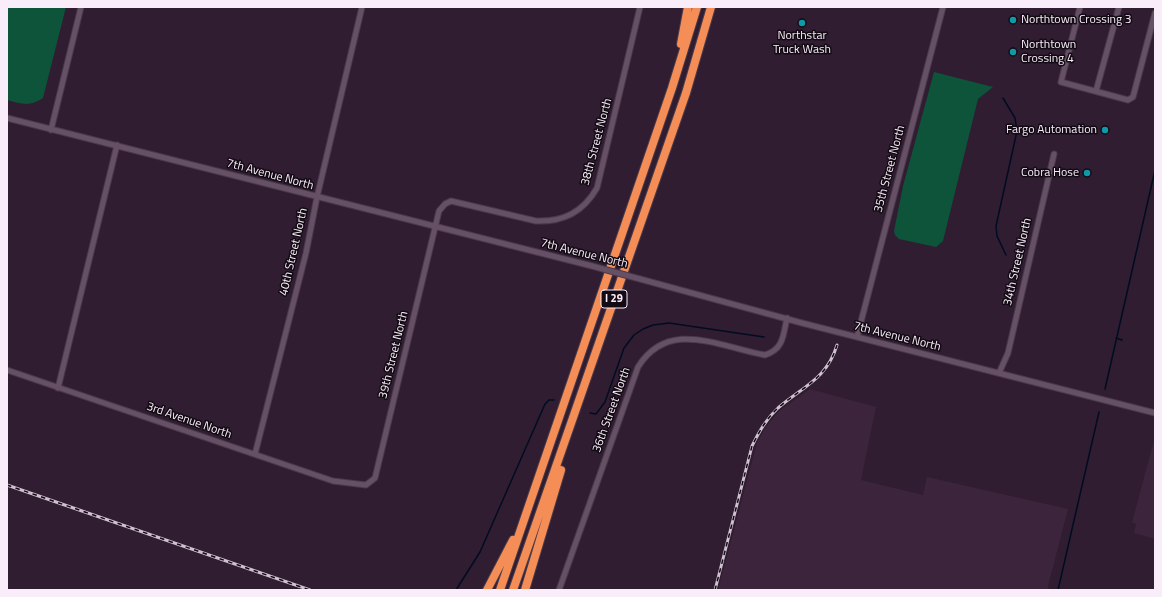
<!DOCTYPE html>
<style>
body{margin:0}
#map{position:relative;width:1162px;height:597px;overflow:hidden;background:#301d31;font-family:"Titillium Web",sans-serif}
canvas{display:block}
.frame{position:absolute;inset:0;border:8px solid #faedfa;pointer-events:none}
</style>
<div id="map">
<canvas width="1162" height="597"></canvas>
<div class="frame"></div>
</div>
<script>
const ctx = document.querySelector('canvas').getContext('2d');
ctx.lineJoin = 'round';
function fillPath(path, color) { ctx.fillStyle = color; ctx.fill(path, 'evenodd'); }
function stroke(path, color, width, dash) { ctx.strokeStyle = color; ctx.lineWidth = width; ctx.lineCap = dash ? 'butt' : 'round'; ctx.setLineDash(dash || []); ctx.stroke(path); }
function label(font, color, halo, rows, align = 'center') {
  ctx.font = font + ' "Titillium Web",sans-serif'; ctx.lineWidth = 3; ctx.setLineDash([]); ctx.textBaseline = 'middle'; ctx.strokeStyle = halo; ctx.fillStyle = color; for (const [text, x, y, turn = 0] of rows) {
    ctx.save(); ctx.translate(x, y); ctx.rotate((+turn || 0) * Math.PI / 180); ctx.textAlign = isNaN(turn) ? turn : align; if (halo) ctx.strokeText(text, 0, 0); ctx.fillText(text, 0, 0); ctx.restore();
  }
}
const built = new Path2D(`
 M810 389 876 407 861 480 923 495 927 477 1068 509 1048 586 1049 590H718L757 443 765 428 779 411Z
 M1155 437V539L1134 533 1136 524 1132 522Z`);
const green = new Path2D(`
 M7 7H66L43 98C29 107 23 104 7 100Z
 M934 72 993 87 978 99 943 241 936 247 899 239 895 235 894 231 903 186Z`);
const stream = new Path2D(`
 M1003 98 1015 118 1017 131 996 226 997 236 1006 255
 M1116 338 1122 340
 M1105 389 1155 170
 M590 413 596 414 605 402 624 348 634 335 643 329 653 325 669 323 764 337
 M456 590 480 552 545 404 549 400H554
 M1058 590 1099 412`);
const minor = new Path2D(`
 M1080 7 1061 82 1128 100 1133 97 1155 13
 M1096 91 1119 7
 M7 118 592 266
 M51 130 81 7
 M640 279 802 323 1155 413
 M857 337 943 7
 M7 370 333 481 366 485 375 478 439 211 445 204 451 201 536 221C564 222 583 212 597 188L640 7
 M999 373 1008 353 1054 154
 M58 388 117 145
 M255 454 306 253 317 197 362 7
 M559 590 638 367C669 318 719 347 765 355 784 349 783 335 787 318`);
const highway = new Path2D(`
 M681 44 688 7
 M487 590 513 540
 M500 590 672 88 697 7
 M513 590 686 93 711 7
 M525 590 561 470`);
const rail = new Path2D(`
 M7 485 310 590
 M715 590 752 446C759 432 766 419 778 408 802 387 827 379 837 345`);
const minorBridge = new Path2D(`
 M592 266 640 279`);
const markers = [
 [1013,20,4,"#0f9aa8"],
 [802,23,4,"#0f9aa8"],
 [1013,52,4,"#0f9aa8"],
 [1105,130,4,"#0f9aa8"],
 [1087,173,4,"#0f9aa8"]
];
const shields = [
 [614,299,26]
];
const shieldNames = [
 ["I 29",614,299]
];
const poiNames = [
 ["Northtown Crossing 3",1021,20],
 ["Northstar",802,36,"center"],
 ["Truck Wash",802,50,"center"],
 ["Northtown",1021,45],
 ["Crossing 4",1021,59],
 ["Fargo Automation",1097,130,"right"],
 ["Cobra Hose",1079,173,"right"]
];
const streetNames = [
 ["38th Street North",597,142,-75],
 ["35th Street North",890,169,-75],
 ["7th Avenue North",270,175,15],
 ["40th Street North",294,252,-77],
 ["7th Avenue North",584,254,14],
 ["34th Street North",1018,262,-77],
 ["7th Avenue North",897,337,14],
 ["39th Street North",394,355,-76],
 ["36th Street North",612,410,-70],
 ["3rd Avenue North",189,421,19]
];
fillPath(built, '#3c243d');
fillPath(green, '#0d543a');
stroke(stream, '#000c22', 1.5);
stroke(minor, '#4a3a4a', 7);
stroke(highway, '#4a3a4a', 10);
stroke(minor, '#655066', 5);
stroke(highway, '#f48e56', 8);
stroke(rail, '#d0c1d0', 3);
stroke(rail, '#130b14', 1.5, [4.5]);
stroke(minorBridge, '#4a3a4a', 7, []);
stroke(minorBridge, '#655066', 5);
for (const [x, y, r, color] of markers) { const dot = new Path2D(); dot.arc(x, y, r, 0, 2 * Math.PI); ctx.fillStyle = color; ctx.fill(dot); stroke(dot, '#130b14', 1.5); }
for (const [x, y, w] of shields) { const box = new Path2D(); box.roundRect(x - w / 2, y - 9, w, 18, 3); ctx.fillStyle = '#130b14'; ctx.fill(box); stroke(box, '#faedfa', 1); }
label('bold 11px', '#faedfa', null, shieldNames);
label('12px', '#faedfa', '#130b14', poiNames, 'left');
label('12px', '#faedfa', '#130b14', streetNames);
</script>
